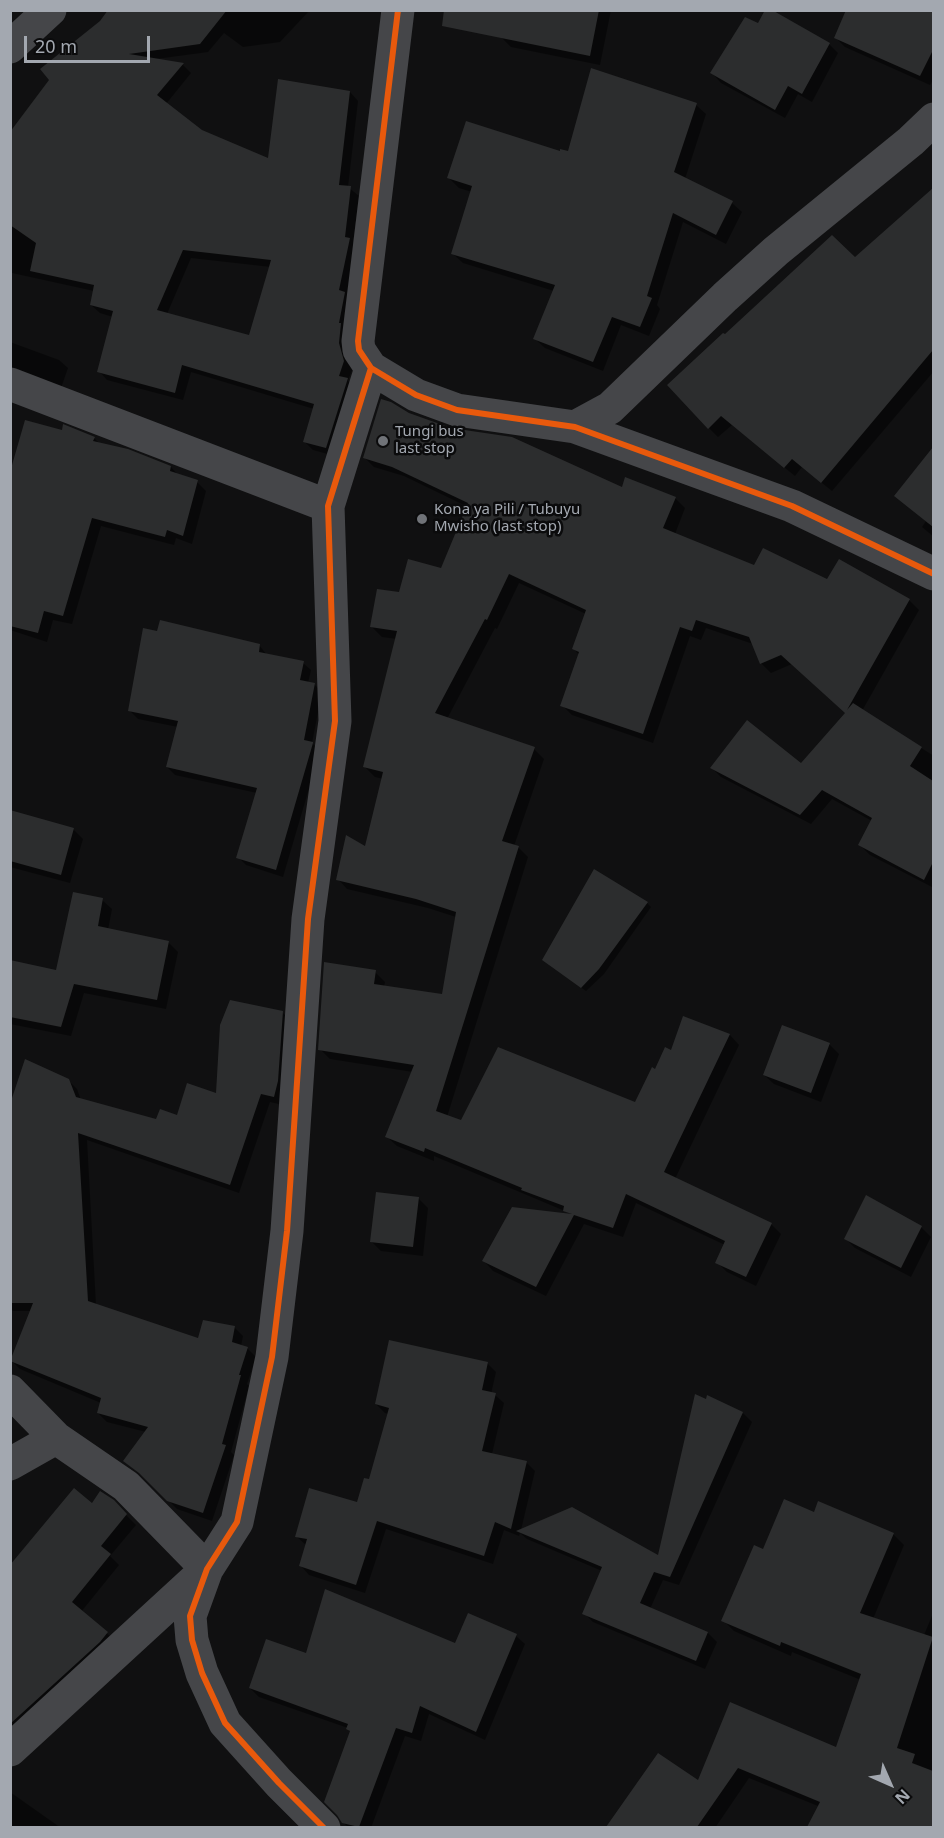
<!DOCTYPE html>
<style>
body{margin:0}
#map{position:relative;width:944px;height:1838px;overflow:hidden;background:#101011;font-family:"Noto Sans",sans-serif}
canvas{display:block}
.frame{position:absolute;inset:0;border:12px solid #a3a8b0;pointer-events:none}
.north{position:absolute;left:860px;top:1754px;width:60px;height:60px;-webkit-text-stroke:4px #0b0b0c;paint-order:stroke;rotate:135deg;font-size:16px;font-weight:700;line-height:24px;text-align:center;color:#a3a8b0}
.north::after{content:'';display:block;margin:auto;width:21px;height:27px;background:#a3a8b0;clip-path:polygon(50% 0,100% 100%,50% 72%,0 100%)}
.scale{position:absolute;left:24px;top:36px;width:126px;height:27px;box-sizing:border-box;border:3px solid #a3a8b0;border-top:0;padding-left:8px;font-size:18px;line-height:21px;white-space:nowrap;color:#a3a8b0;-webkit-text-stroke:4px #0b0b0c;paint-order:stroke}
</style>
<div id="map">
<canvas width="944" height="1838"></canvas>
<div class="frame"></div>
<div class="north">N</div>
<div class="scale">20 m</div>
</div>
<script>
const ctx = document.querySelector('canvas').getContext('2d');
ctx.lineJoin = 'round';
function fillPath(path, color) { ctx.fillStyle = color; ctx.fill(path, 'evenodd'); }
function stroke(path, color, width, dash) { ctx.strokeStyle = color; ctx.lineWidth = width; ctx.lineCap = dash ? 'butt' : 'round'; ctx.setLineDash(dash || []); ctx.stroke(path); }
function label(font, color, halo, rows, align = 'center') {
  ctx.font = font + ' "Noto Sans",sans-serif'; ctx.lineWidth = 5; ctx.setLineDash([]); ctx.textBaseline = 'middle'; ctx.strokeStyle = halo; ctx.fillStyle = color; for (const [text, x, y, turn = 0] of rows) {
    ctx.save(); ctx.translate(x, y); ctx.rotate((+turn || 0) * Math.PI / 180); ctx.textAlign = isNaN(turn) ? turn : align; if (halo) ctx.strokeText(text, 0, 0); ctx.fillText(text, 0, 0); ctx.restore();
  }
}
const shadow = new Path2D(`
 M115 10H310L280 42 243 47 224 33 208 52 156 59 183 65 191 73 166 104 201 132 269 160 350 92 358 101 348 187 359 196 353 243 358 248 347 353 352 370 348 381 356 388 335 456 313 450 304 441 314 409 191 372 183 400 107 380 99 371 113 317 100 313 91 305 94 291 12 273 10 275V172ZM191 258 271 267 250 337 167 314Z
 M507 10H611L600 65 511 47 501 37Z
 M848 10H934V78L930 85 845 47 836 38Z
 M758 25 829 44 838 53 812 102 798 94 785 118 721 83 712 73Z
 M696 105 706 114 685 179 732 203 742 212 726 244 683 222 657 305 660 309 649 336 621 325 603 371 545 348 535 339 554 291 463 263 453 254 472 192 459 188 449 178 561 153H569Z
 M934 190V371L832 491 802 467 795 476 732 425 718 437 709 428 725 336 855 259Z
 M10 342 59 360 68 368 61 388 10 376Z
 M409 414 623 489 675 498 685 508 675 534 755 567 828 581 909 600 919 610 862 711 934 756V888L870 855 860 845 872 821 832 799 811 824 721 777 712 768 801 765 846 713 792 664 771 673 761 663 753 644 706 628 701 640 690 636 653 743 572 715 562 705 579 655 574 649 586 614 519 583 497 629 495 628 447 719 534 749 544 759 514 846 518 847 528 857 447 1117 461 1122 636 1104 656 1071 671 1052 730 1035 739 1045 675 1179 771 1224 781 1234 756 1286 727 1272 717 1262 725 1245 636 1203 623 1237 584 1224 546 1296 493 1271 484 1261 572 1214 434 1156V1161L397 1146 387 1137 413 1072 330 1059 320 1049 375 972 385 982 384 987 444 996 456 917 428 908 347 889 338 879 366 849 383 779 375 777 365 767 397 639 382 637 372 627 441 569 468 507 404 476 374 467 364 457Z
 M94 438 100 444 171 467 179 476 197 482 206 491 192 544 176 538 174 545 101 526 72 624 53 620 47 642 10 630V478Z
 M934 449V537L922 527 926 521 896 496Z
 M259 645 267 655 303 663 311 670 308 683 314 684 322 692 312 743 320 751 283 877 246 865 238 857 257 793 175 775 167 767 178 727 138 719 130 711Z
 M10 812 73 829 83 839 70 883 10 867Z
 M102 900 112 909 108 930 168 942 178 952 166 1009 84 993 71 1036 10 1024V962L57 971Z
 M647 903 651 907 604 974 586 991 549 965Z
 M282 1012 291 1021 283 1105 270 1102 239 1193 87 1140 96 1305 200 1340 234 1327 243 1336 241 1346 247 1348 256 1357 247 1384 249 1386 231 1452 234 1455 212 1521 177 1509 149 1481 125 1461 146 1432 107 1422 98 1413 101 1403 20 1369 11 1360 31 1311H13L10 1308V1187L68 1080 77 1089 81 1100 157 1121 177 1117 217 1095Z
 M829 1044 839 1054 821 1102 774 1084 764 1075Z
 M418 1198 428 1208 423 1256 381 1251 371 1241Z
 M921 1227 931 1237 911 1277 855 1248 845 1238Z
 M487 1363 496 1372 491 1394 495 1395 504 1403 492 1454 526 1462 535 1471 521 1530 659 1558 743 1413 752 1422 679 1585 663 1580 650 1609 708 1633 717 1642 705 1669 593 1622 584 1613 602 1571 527 1539 520 1533 519 1536 504 1530 493 1564 386 1529 365 1593 309 1575 301 1566 307 1546 297 1537 358 1504 370 1480 388 1414 385 1413 376 1404Z
 M113 1502 136 1525 110 1556 119 1565 81 1612 117 1642 10 1742V1568L92 1505Z
 M815 1514 893 1534 904 1545 873 1619 924 1635 934 1611V1828H808L818 1806 749 1778 715 1828H608L659 1755 698 1783 731 1704 837 1749 861 1680 792 1652 791 1656 734 1631 723 1620 764 1551Z
 M516 1636 525 1644 485 1740 429 1714 421 1741 405 1736 371 1828H349L343 1822 351 1733 348 1728 259 1697 250 1688 307 1655 456 1645Z
 M10 1792 61 1828H10Z`);
const building = new Path2D(`
 M108 10H227L200 44 129 54 184 63 157 95 202 130 268 158 278 79 350 91 339 185 351 186 345 237 350 238 339 290 345 292 339 323H341L339 343 344 361 339 376 348 378 326 448 303 442 314 404 182 365 175 393 97 372 113 311 90 305 94 285 30 271 36 243 10 225V132L49 80 40 69 100 21ZM183 250 271 260 249 335 157 310Z
 M444 10H599L590 56 442 26Z
 M765 10H772L830 43 802 94 788 86 775 110 710 73 745 17 758 23Z
 M846 10H933V50L920 76 834 38Z
 M591 68 697 103 674 172 733 201 716 235 673 213 647 296 652 298 640 327 612 317 593 362 533 339 555 285 451 254 472 186 447 178 466 121 560 151V149L568 151Z
 M933 188V350L821 483 792 459 784 468 721 416 708 429 667 385 723 333 725 334 832 235 855 257Z
 M381 399 391 402 409 413 451 428 512 437 622 487 625 477 676 497 663 528 754 565 763 548 827 579 839 559 910 599 847 710 853 703 922 747 910 766 933 781V862L924 880 858 845 872 818 822 790 800 815 710 768 747 720 801 763 845 713 781 655 760 664 749 637 696 620 692 631 680 627 643 734 560 706 579 652 572 649 586 610 509 574 487 620 485 619 435 713 535 747 502 841 519 846 436 1111 461 1120 498 1047 635 1102 652 1067 655 1069 665 1047 671 1050 683 1016 730 1034 664 1172 772 1223 746 1277 715 1263 725 1241 626 1194 613 1228 574 1215 536 1287 482 1261 512 1207 572 1214 563 1211 564 1206 521 1190 522 1188 425 1148 424 1152 385 1137 414 1065 318 1050 324 962 376 970 374 984 442 994 456 912 416 899 336 880 346 835 365 846 383 772 363 767 397 631 370 627 377 589 399 592 408 559 441 568 468 503 392 467 363 458Z
 M25 420 62 430 63 424 95 437 93 441 128 449 171 466 170 471 198 480 183 536 167 530 165 537 92 518 63 616 44 611 38 633 10 626V472Z
 M933 447V527L894 496Z
 M160 620 260 644 259 652 304 661 300 680 315 683 304 740 313 742V743L276 870 236 858 257 788 166 767 178 721 128 711 143 628 157 631Z
 M10 810 74 828 61 875 10 861Z
 M594 869 648 902 599 969 581 988 542 960Z
 M73 892 103 898 98 926 169 941 157 1000 74 984 61 1027 10 1017V960L56 970Z
 M230 1000 283 1011 278 1081 274 1097 261 1094 230 1185 78 1133 88 1301 198 1338 203 1320 235 1326 232 1342 248 1347 239 1375H241L222 1444 226 1445 203 1513 167 1501 139 1473 123 1461 148 1427 97 1413 101 1398 10 1361 33 1303H10V1104L25 1059 69 1079 76 1097 156 1119 160 1109 177 1115 187 1083 216 1093 220 1025Z
 M782 1025 830 1043 811 1093 763 1075Z
 M376 1192 419 1197 413 1247 370 1242Z
 M866 1195 922 1226 901 1268 844 1239Z
 M389 1340 488 1362 482 1390 496 1393 482 1451 527 1461 511 1529 495 1522 484 1556 377 1521 356 1585 299 1566 307 1539 295 1537 309 1488 357 1502 364 1478 369 1479 389 1408 375 1404Z
 M695 1394 706 1399 707 1395 743 1412 670 1577 654 1572 640 1603 708 1632 696 1661 582 1614 602 1567 516 1531 572 1507 658 1555Z
 M74 1488 92 1503 100 1491 114 1500 127 1514 101 1546 111 1554 72 1602 108 1632 100 1642 10 1724V1565Z
 M784 1499 814 1512 818 1501 894 1533 860 1613 933 1637 897 1748 915 1754 912 1763 933 1771V1827H807L820 1802 738 1768 697 1827H606L658 1753 698 1780 730 1702 836 1747 861 1674 781 1642 780 1646 721 1621 754 1545 763 1549Z
 M325 1589 455 1643 468 1613 517 1634 476 1732 420 1706 412 1733 396 1728 359 1827 342 1823 337 1815 324 1802 350 1731 346 1729 348 1724 249 1688 266 1639 306 1653Z`);
const street = new Path2D(`
 M398 10 358 341 359 350 371 368 416 395 457 410 575 427 792 506 934 574
 M10 47 50 10
 M10 384 328 506
 M575 427 610 408 725 297 776 251 911 141 934 119
 M10 1391 56 1438 126 1486 207 1569 10 1750
 M10 1464 56 1438
 M324 1828 279 1783 225 1723 202 1673 192 1640 190 1616 207 1569 237 1522 272 1357 287 1231 308 919 335 721 328 506 371 368`);
const cycleway = new Path2D(`
 M398 10 358 341 359 350 371 368 416 395 457 410 575 427 792 506 934 574
 M324 1828 279 1783 225 1723 202 1673 192 1640 190 1616 207 1569 237 1522 272 1357 287 1231 308 919 335 721 328 506 371 368`);
const markers = [
 [383,441,6,"#707378"],
 [422,519,6,"#707378"]
];
const poiNames = [
 ["Tungi bus",395,432],
 ["last stop",395,449],
 ["Kona ya Pili / Tubuyu",434,510],
 ["Mwisho (last stop)",434,527]
];
fillPath(shadow, '#0007');
fillPath(building, '#2c2d2e');
stroke(street, '#454649', 33);
stroke(cycleway, '#e8590c', 6);
for (const [x, y, r, color] of markers) { const dot = new Path2D(); dot.arc(x, y, r, 0, 2 * Math.PI); ctx.fillStyle = color; ctx.fill(dot); stroke(dot, '#0b0b0c', 2); }
label('15px', '#a3a8b0', '#0b0b0c', poiNames, 'left');
</script>
